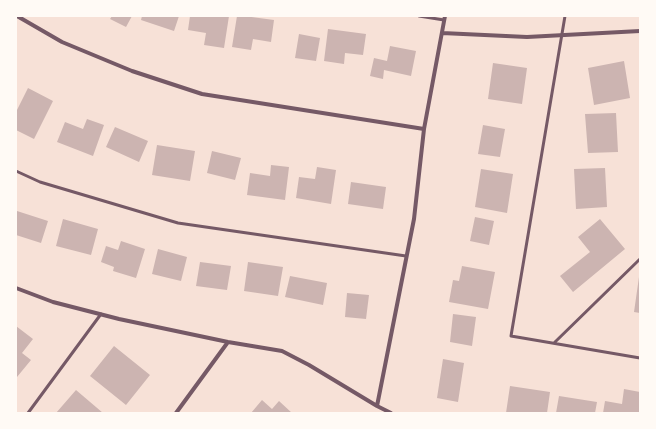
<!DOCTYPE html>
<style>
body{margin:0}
#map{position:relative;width:656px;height:429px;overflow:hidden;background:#f7e1d7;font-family:"Nunito Sans",sans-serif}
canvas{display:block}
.frame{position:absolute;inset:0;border:17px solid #fffaf5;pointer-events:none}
</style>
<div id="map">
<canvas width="656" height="429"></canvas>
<div class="frame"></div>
</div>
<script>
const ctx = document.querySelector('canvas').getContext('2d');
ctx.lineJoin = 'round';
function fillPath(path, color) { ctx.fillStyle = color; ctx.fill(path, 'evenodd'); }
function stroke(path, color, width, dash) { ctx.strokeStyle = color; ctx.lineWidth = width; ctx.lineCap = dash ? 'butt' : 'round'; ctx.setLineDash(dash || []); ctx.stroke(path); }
const building = new Path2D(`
 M112 16H132L126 27 110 19Z
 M142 16H179L174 31 141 20Z
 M190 16H229L224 48 204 45 206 33 188 30Z
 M237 16H244L274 20 271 42 253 39 251 50 232 47Z
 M328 29 366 34 363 55 345 53 344 64 324 61Z
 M299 34 320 38 316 61 295 58Z
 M390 46 416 51 411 76 384 70 383 79 370 76 374 58 387 61Z
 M624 61 630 98 594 105 588 68Z
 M493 63 527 68 522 104 488 99Z
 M28 88 53 101 34 139 16 130V112Z
 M616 113 618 152 588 153 585 114Z
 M87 119 104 125 93 156 57 142 65 122 83 129Z
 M483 125 505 129 500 157 478 154Z
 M115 127 148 141 139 162 106 147Z
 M157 145 195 151 190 181 152 175Z
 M212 151 241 158 235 180 207 173Z
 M271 165 289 167 285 200 247 195 250 173 270 176Z
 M317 167 336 170 331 204 296 198 299 177 315 179Z
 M605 168 607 207 576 209 574 169Z
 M481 169 513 174 507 213 475 207Z
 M351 182 386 187 383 209 348 204Z
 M17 211 48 221 41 243 16 235Z
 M475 217 494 221 489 245 470 241Z
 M63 219 98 229 91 255 56 246Z
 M600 219 625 249 573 292 560 276 590 252 578 237Z
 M121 241 145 249 136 278 113 271 114 267 101 262 106 246 118 250Z
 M158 249 187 257 181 281 152 274Z
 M200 262 231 266 227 290 196 286Z
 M248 262 283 267 278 296 244 291Z
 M462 266 495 272 488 309 449 302 453 280 459 281Z
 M290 276 327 283 323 305 285 297Z
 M639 277H640V313L634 312Z
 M347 293 369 295 366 319 345 317Z
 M453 314 476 317 472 346 450 342Z
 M16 326 33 339 22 353 31 360 17 377 16 376Z
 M114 346 150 375 126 405 90 376Z
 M443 359 464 363 458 402 437 398Z
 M510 386 550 392 547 413H506Z
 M624 389 640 392V413H603L605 401 622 404Z
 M76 390 103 413H56Z
 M559 396 597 402 595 413H556Z
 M262 400 272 409 279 401 292 413H251Z`);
const service = new Path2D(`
 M419 16 444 20
 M565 16 511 336 640 358
 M16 171 40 182 178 223 406 256
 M554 343 640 259
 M28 413 101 314`);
const minor = new Path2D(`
 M17 16 62 42 132 71 202 94 424 129
 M442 33 527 37 640 31
 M16 288 53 302 119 319 228 342 282 351 309 365 377 406 391 413
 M377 406 414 219 424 129 445 16
 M176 413 228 342`);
fillPath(building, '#ccb4b1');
stroke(service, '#755966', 3);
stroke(minor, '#755966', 4);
</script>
